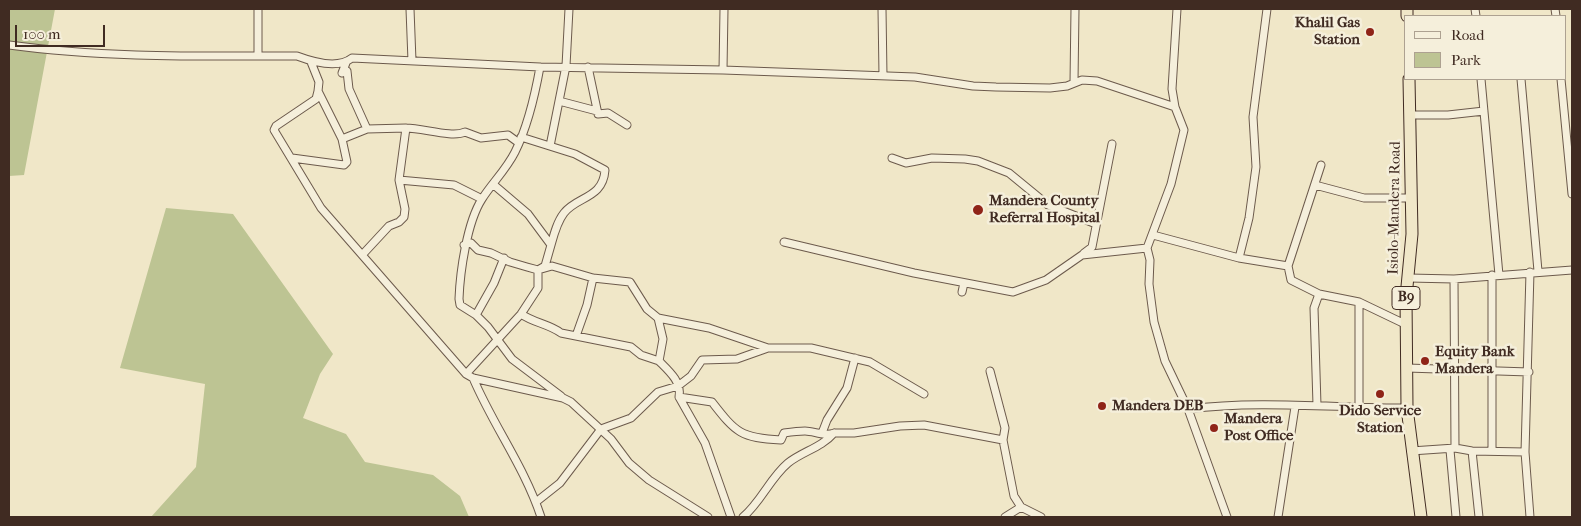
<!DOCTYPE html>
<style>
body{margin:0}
#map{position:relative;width:1581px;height:526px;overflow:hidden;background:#f0e7c8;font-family:"IM FELL French Canon",serif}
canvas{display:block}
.frame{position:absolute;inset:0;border:10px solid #402b22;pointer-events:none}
.legend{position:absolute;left:1404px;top:15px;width:162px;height:65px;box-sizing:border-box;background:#f5efdb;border:1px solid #ada191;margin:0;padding:6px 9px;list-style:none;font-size:15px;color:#402b22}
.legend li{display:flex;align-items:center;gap:10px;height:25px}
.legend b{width:25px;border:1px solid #ada191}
.scale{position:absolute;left:15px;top:25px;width:90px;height:22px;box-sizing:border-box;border:2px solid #402b22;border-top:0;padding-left:6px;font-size:15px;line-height:18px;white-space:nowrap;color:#402b22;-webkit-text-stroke:4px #f5efdb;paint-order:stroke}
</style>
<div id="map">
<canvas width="1581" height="526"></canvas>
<div class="frame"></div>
<ul class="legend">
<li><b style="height:6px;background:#f5efdb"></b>Road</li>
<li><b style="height:14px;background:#bdc493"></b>Park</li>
</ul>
<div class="scale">100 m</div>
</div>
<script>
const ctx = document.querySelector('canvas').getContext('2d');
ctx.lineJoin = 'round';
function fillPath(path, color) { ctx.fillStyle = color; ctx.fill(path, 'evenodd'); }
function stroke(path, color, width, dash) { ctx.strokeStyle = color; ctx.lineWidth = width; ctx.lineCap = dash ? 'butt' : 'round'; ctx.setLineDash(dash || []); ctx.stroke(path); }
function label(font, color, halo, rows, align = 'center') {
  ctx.font = font + ' "IM FELL French Canon",serif'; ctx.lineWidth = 5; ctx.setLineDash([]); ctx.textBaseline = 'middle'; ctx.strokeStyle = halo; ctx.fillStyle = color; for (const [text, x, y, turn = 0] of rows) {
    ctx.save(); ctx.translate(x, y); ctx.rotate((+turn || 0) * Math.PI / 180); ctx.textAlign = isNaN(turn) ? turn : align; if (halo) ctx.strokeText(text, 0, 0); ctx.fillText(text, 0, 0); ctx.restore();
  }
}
const green = new Path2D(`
 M9 9H55L24 175 9 176Z
 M166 208 233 214 333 354 320 374 303 418 346 434 365 462 433 475 460 496 469 517H151L196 467 205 384 120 368Z`);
const minor = new Path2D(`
 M410 9 412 61
 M882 9 883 76
 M1177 9 1172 89 1175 107 1184 130 1171 184 1147 248 1150 260 1149 284 1154 322 1165 361 1188 409 1227 517
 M1475 9 1476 16
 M1555 9 1556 16
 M9 45C104 58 202 56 297 56 313 62 338 69 352 58L540 67 723 70 915 77 973 86 996 87 1050 88 1067 86 1082 80 1097 81 1175 107
 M258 56V9
 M311 62 319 82 318 91 342 139 367 129 406 128
 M346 63 342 73 347 71 349 89 367 129
 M540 67C535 95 528 126 515 152 506 170 492 183 482 199 467 222 460 272 459 299L460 305 476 315 488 327 512 359 561 396
 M588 67 598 114 608 113 627 125
 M723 70 724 9
 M1481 79 1499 275
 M1521 79 1538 271
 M1561 79 1572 194
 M1074 82 1075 9
 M318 91 316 99 276 126 274 130 321 208 466 374 473 378 563 398 571 402 611 439 629 463 649 480 708 517
 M559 101 597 111
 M1411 115H1448L1484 111
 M521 137 575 154 605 170C603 199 577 196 564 213 557 222 554 234 551 245
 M550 146 566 66 569 9
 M292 158 344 165 347 162 342 139
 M892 158 906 163 932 158 965 159 978 161 1009 173 1048 205 1096 224
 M399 180 454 185 482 199
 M1315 185 1364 198H1411
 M1153 235 1239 258 1288 266 1291 280 1319 294 1359 302 1407 325
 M784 242 914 273 1013 292 1046 280 1082 255 1147 248
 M464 245 471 243 478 250 491 253 510 262 527 267 538 270 552 266 593 278 630 282 647 309 658 318 663 339 659 361C669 371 682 382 679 397L705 443 731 517
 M1084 253 1092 247 1112 144
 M363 254 389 226 399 222 404 217 405 209 399 180 406 128C423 128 452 138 465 132L481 138 508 135 519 143
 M1239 258 1249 218 1256 167 1253 117 1267 9
 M1288 266 1321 165
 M1530 272 1525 452 1530 517
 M1492 275V450
 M1409 278 1454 279 1572 270
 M1454 279 1455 448
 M962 292 964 283
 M521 314C534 323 549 324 561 333L631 347 641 355 659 361
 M476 315 494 283 504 258
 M658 318 709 328 768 348
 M576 336 587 305 593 278
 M1407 368 1529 372
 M990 371 1005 428 1003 440 1014 496 1021 507 1041 517
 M466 374 521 314 538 288V270L545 266 551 245 528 214 494 185
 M473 378C494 427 524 466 541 517
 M679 397 712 402C736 433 741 438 781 440L784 433C791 432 798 431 805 431 814 431 825 437 834 433
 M1317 405 1314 308 1319 294
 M1359 408V302
 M1188 409C1259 400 1335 408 1407 408
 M822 433 827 420 847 388 855 358
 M1450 450 1456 517
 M1411 451 1455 448 1472 451 1525 452
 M1472 451 1479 517
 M536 502 560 483 601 429 631 418 658 392 678 386 691 376 702 360 737 359 768 348H811L870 362 924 394
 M743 517C761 502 770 478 788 463 803 451 821 448 834 433H854L900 426 924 425 1003 440
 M1005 517 1021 507
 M1278 517 1295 407`);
const trunk = new Path2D(`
 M1407 16V9
 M1409 79 1412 234 1406 297 1407 408 1421 517`);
const markers = [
 [1370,32,5,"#8f2418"],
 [978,210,6,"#8f2418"],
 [1425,361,5,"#8f2418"],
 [1380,394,5,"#8f2418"],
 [1102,406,5,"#8f2418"],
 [1214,428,5,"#8f2418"]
];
const shields = [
 [1406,298,28]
];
const shieldNames = [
 ["B9",1406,298]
];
const poiNames = [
 ["Khalil Gas",1360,23,"right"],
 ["Station",1360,40,"right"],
 ["Mandera County",989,201],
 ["Referral Hospital",989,218],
 ["Equity Bank",1435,352],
 ["Mandera",1435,369],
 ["Mandera DEB",1112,406],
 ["Dido Service",1380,411,"center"],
 ["Station",1380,428,"center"],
 ["Mandera",1224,419],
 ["Post Office",1224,436]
];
const streetNames = [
 ["Isiolo-Mandera Road",1395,208,-89]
];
fillPath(green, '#bdc493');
stroke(minor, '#6c5a4c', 9);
stroke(trunk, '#402b22', 13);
stroke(minor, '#f5efdb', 7);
stroke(trunk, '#f0e7c8', 11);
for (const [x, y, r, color] of markers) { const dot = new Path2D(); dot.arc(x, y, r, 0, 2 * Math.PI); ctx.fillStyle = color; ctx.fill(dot); stroke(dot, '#f5efdb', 2); }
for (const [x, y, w] of shields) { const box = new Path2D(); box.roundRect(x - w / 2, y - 11.5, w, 23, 4); ctx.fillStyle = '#f5efdb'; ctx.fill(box); stroke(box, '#402b22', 1); }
label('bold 14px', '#402b22', null, shieldNames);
label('bold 15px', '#402b22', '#f5efdb', poiNames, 'left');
label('15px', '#402b22', '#f5efdb', streetNames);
</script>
